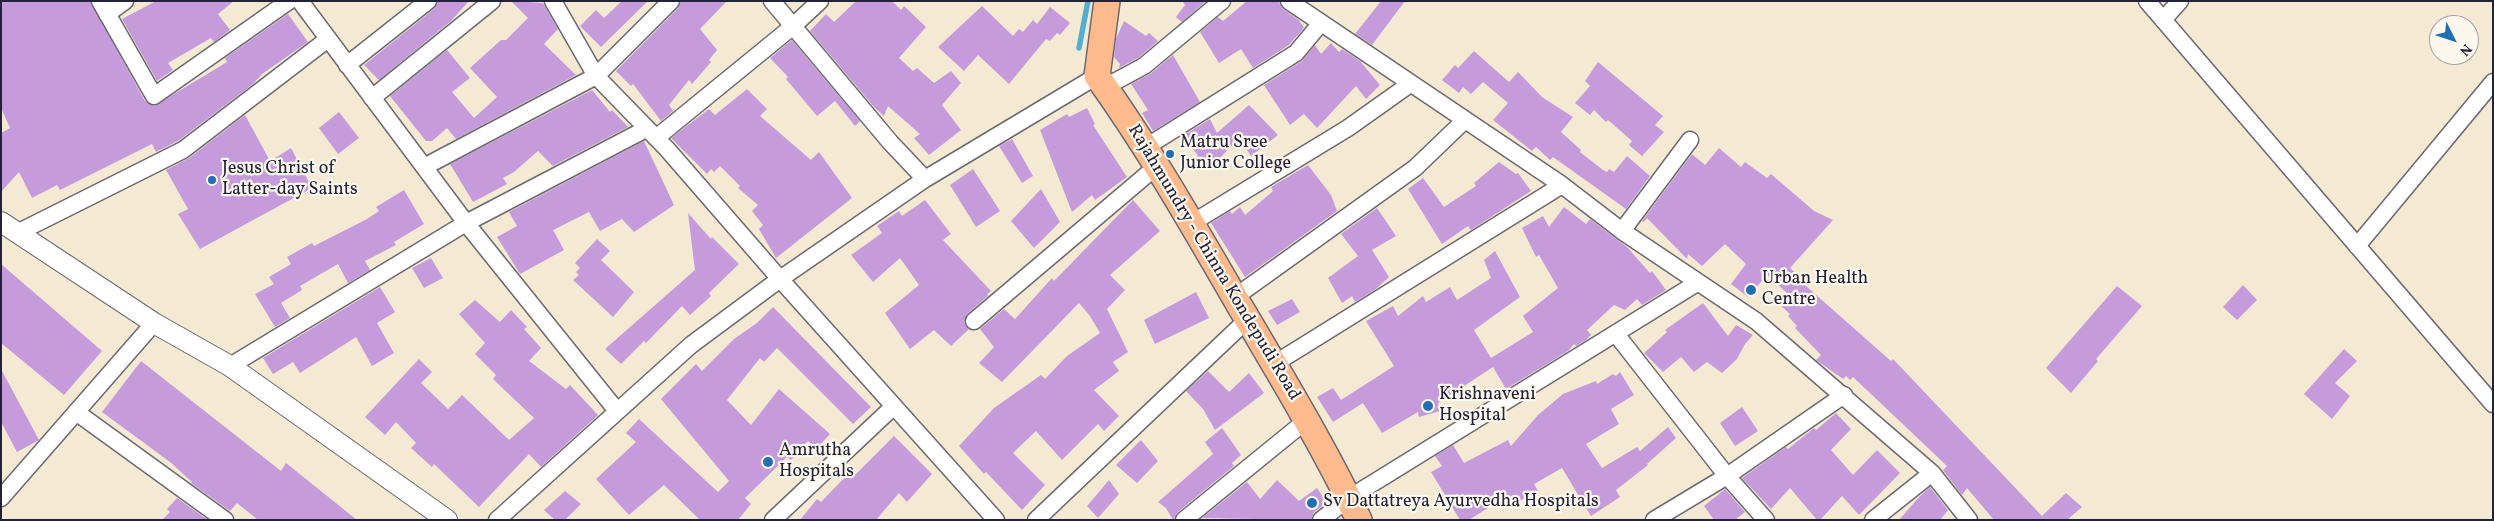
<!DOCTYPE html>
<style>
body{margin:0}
#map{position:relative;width:2494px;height:521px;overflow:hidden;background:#f4ead3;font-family:Vollkorn,serif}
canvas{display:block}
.frame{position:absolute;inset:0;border:2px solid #22223b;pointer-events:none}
.north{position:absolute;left:2429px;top:15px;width:50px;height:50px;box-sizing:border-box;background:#fbf7ec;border:1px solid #a4a2a5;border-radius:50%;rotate:131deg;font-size:14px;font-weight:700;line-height:20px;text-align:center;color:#22223b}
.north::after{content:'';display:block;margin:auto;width:18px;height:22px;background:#1f6fb2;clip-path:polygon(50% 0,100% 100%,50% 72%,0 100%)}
</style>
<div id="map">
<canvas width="2494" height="521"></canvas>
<div class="frame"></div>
<div class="north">N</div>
</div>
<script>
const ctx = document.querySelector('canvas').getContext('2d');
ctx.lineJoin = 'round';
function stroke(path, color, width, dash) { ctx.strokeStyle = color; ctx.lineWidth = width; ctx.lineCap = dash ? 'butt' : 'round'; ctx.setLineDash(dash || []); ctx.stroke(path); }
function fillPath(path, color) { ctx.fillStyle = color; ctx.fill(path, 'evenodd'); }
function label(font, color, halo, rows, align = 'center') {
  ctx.font = font + ' Vollkorn,serif'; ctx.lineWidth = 4.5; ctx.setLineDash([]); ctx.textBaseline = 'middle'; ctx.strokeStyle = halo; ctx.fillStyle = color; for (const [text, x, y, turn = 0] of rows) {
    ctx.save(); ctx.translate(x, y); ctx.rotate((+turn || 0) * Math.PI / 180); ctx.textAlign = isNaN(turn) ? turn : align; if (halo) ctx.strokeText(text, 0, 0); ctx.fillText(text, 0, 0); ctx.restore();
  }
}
const stream = new Path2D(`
 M1079 48 1088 1`);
const building = new Path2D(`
 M1 1H90L145 101 154 106 227 62 225 58 288 14 308 42 262 74 253 84 178 141 156 152 152 144 60 190 57 185 32 198 19 172 1 192V133L10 128 1 108Z
 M156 1H234L218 14 230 30 214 42 211 38 168 63 173 70 157 81 122 19Z
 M438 1H469L451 21 379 80 364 65 434 9Z
 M511 1 543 3 558 29 544 44 576 75 456 139 447 128 432 141H426L390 96 447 50 470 78 452 92 474 118 497 97 470 68 501 40H506L528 18Z
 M622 1H648L601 47 580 26 596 10 604 18Z
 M681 1H727L700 29 717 50 709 60 711 62 692 84 689 80 669 105 673 111 661 121 633 84 631 86 616 71 678 8Z
 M856 1H892L901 10 904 6 926 27 899 58 913 71 917 68 934 83 951 71 961 83 942 105 961 130 929 155 914 138 920 134 888 106 884 116 874 107 810 31 826 14 834 22Z
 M1182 1H1206L1182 22 1176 17 1185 5Z
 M1247 1H1278L1283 9 1299 20 1304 28 1289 45 1253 68 1241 49 1219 63 1200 32 1218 17 1223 21Z
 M1381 1H1405L1372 45 1355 34Z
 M982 6 1013 36 1019 29 1023 32 1033 20 1037 24 1050 7 1070 23 1060 35 1057 33 1050 41 1046 39 1009 84 978 55 964 71 938 47Z
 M1124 21 1146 36 1149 33 1158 41 1138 58 1119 68 1120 64 1114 57 1116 39Z
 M792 40 860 121 855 126 835 101 817 116 786 79 788 77 770 58Z
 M1331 43 1339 52 1342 49 1360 61 1380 85 1366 99 1356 86 1317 128 1304 114 1290 125 1264 85 1302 61 1315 45 1321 54Z
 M1474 51 1509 82 1518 72 1542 97 1573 117 1561 132 1581 150 1580 152 1603 170 1607 172 1609 169 1614 172 1627 156 1650 176 1626 209 1553 157 1550 160 1536 147 1532 151 1493 120 1508 103 1483 82 1471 94 1463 87 1459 93 1442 80 1455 65 1458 68Z
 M1173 55 1200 102 1153 131 1142 113 1148 110 1131 84 1150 74Z
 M1598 62 1663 116 1655 125 1664 132 1642 156 1629 145 1632 141 1608 120 1606 122 1594 110 1590 115 1575 103 1590 86 1585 81Z
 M747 89 767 109 760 116 811 160 819 152 852 198 776 258 759 229 763 225 752 211 758 205 738 188 740 186 720 166 714 172 711 169 707 174 671 138 709 109 715 115Z
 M592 90 610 112 612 110 628 127 553 166 538 151 514 172 503 178 507 184 473 202 450 164Z
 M1249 105 1278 135 1251 156 1239 138 1219 159 1218 157 1205 167 1184 135 1210 119 1217 133Z
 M1087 108 1095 124 1093 125 1127 177 1095 200 1092 195 1072 212 1040 130 1067 114 1069 117Z
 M339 112 359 138 338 154 319 128Z
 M245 115 270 161 291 148 312 188 200 249 178 214 188 209 166 170 189 158Z
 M1012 139 1033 176 1022 183 999 146Z
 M644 141 674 205 634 232 622 219 600 231 589 212 553 230 564 250 520 274 497 237 517 226 509 212Z
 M1719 148 1741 167 1745 162 1767 178 1771 174 1814 211 1833 220 1790 268 1800 277 1798 279 1891 361 1893 359 2042 516 2066 493 2082 507 2067 520H1994L1967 488 1962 495 1943 470 1947 466 1853 377 1850 380 1846 376 1843 379 1816 360 1821 355 1795 328 1797 326 1788 316 1790 314 1780 305 1789 295 1767 275 1748 297 1731 284 1746 264 1725 244 1702 266 1688 254 1687 259 1647 218 1644 222 1642 221 1692 154 1705 165Z
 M1499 162 1516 174 1518 173 1531 191 1471 230 1468 226 1442 244 1408 189 1423 178 1444 207 1476 186 1474 183Z
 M1308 165 1331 195 1337 211 1245 277 1211 223 1230 211 1232 214 1240 207 1245 215 1273 191 1271 187Z
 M973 169 1000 211 976 227 950 185Z
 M1041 189 1060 222 1034 248 1011 221Z
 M404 190 424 224 394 242 396 245 365 261 370 270 348 283 338 264 300 286 302 290 281 303 290 318 275 327 255 294 274 284 269 277 291 264 287 257 312 243 314 246 367 219 379 211 376 207Z
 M925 200 951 234 943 240 991 291 987 294 988 296 967 314 964 322 969 329 951 346 934 330 910 349 885 313 919 285 900 258 873 282 851 255 882 233 877 226 899 211 902 216Z
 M1133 200 1160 231 1110 275 1125 290 1107 309 1128 352 1113 362 1119 371 1094 390 1119 416 1104 431 1098 424 1062 460 1036 431 1013 453 1045 485 1022 510 986 472 984 474 959 446 994 408 1041 375 1045 379 1067 356 1100 333 1090 316 1079 303 1002 382 979 363 994 347 980 329 1004 309 1015 319 1052 278 1054 281Z
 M1564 207 1586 224 1590 219 1627 247 1650 273 1652 271 1666 290 1642 305 1637 299 1625 310 1614 305 1587 330 1591 335 1586 340 1576 346 1574 344 1568 351 1506 389 1493 367 1438 403 1440 411 1419 417 1418 412 1382 433 1363 403 1333 422 1317 397 1333 388 1341 400 1394 366 1366 321 1393 306 1398 316 1423 296 1426 302 1450 287 1457 300 1491 278 1484 260 1495 251 1520 297 1474 330 1491 358 1533 332 1523 316 1558 288 1539 255 1536 257 1522 228 1543 216 1549 227Z
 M1377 208 1396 236 1372 250 1389 277 1376 289 1355 302 1352 296 1342 303 1328 278 1358 256 1341 234Z
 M688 213 711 239 712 237 739 264 709 293 711 296 690 315 682 306 646 343 644 341 621 364 605 349 695 270Z
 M597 239 610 251 601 260 634 292 613 317 573 280 579 275 576 272 580 268 575 263Z
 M431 258 443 278 424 288 412 268Z
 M1 264 102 351 64 395 1 343Z
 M2243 285 2257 300 2237 320 2223 307Z
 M2117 286 2142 306 2096 359 2098 361 2071 393 2046 368Z
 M380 287 395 312 377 323 394 353 372 366 356 337 300 373 293 362 273 374 263 358Z
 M1196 292 1209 318 1155 344 1144 320Z
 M1292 299 1300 312 1277 325 1268 311Z
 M475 300 500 322 511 310 527 327 524 329 541 348 529 361 566 389 570 385 598 415 541 467 529 454 479 507 434 464 432 467 411 448 416 443 396 422 385 435 365 417 419 359 432 372 421 383 448 409 462 395 509 440 534 418 493 379 496 375 475 354 485 343 459 314Z
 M1703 303 1728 336 1736 325 1753 335 1745 344 1737 359 1722 373 1707 362 1694 372 1681 357 1663 372 1644 353 1667 332 1665 330Z
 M773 307 871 407 853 424 777 348 764 362 760 358 727 400 751 425 779 389 830 434 816 449 808 441 791 460 787 457 745 498 751 504 738 520H700L664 485 629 515 596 479 636 442 626 433 639 419 718 492 729 481 661 399 696 364 702 371 734 339 757 323Z
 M2344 349 2357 361 2335 383 2350 396 2332 419 2304 394Z
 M141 361 281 471 286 463 357 520H258L237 503 230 511 191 483 192 482 170 462 102 412Z
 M1 369 39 440 17 452 1 422Z
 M1208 371 1229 392 1249 373 1264 393 1215 430 1203 409 1186 391Z
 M1620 372 1634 395 1611 409 1619 424 1586 444 1602 468 1637 447 1640 451 1668 427 1676 438 1647 464 1648 465 1616 490 1620 497 1591 516 1562 468 1534 484 1538 491 1511 506 1505 497 1469 520H1460L1431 472 1442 466 1435 456 1453 445 1464 463 1508 440 1511 446 1538 415 1563 394 1596 381 1597 384 1613 374 1616 376Z
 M1742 407 1758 431 1735 446 1720 423Z
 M1836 413 1851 429 1831 450 1853 475 1877 450 1900 473 1859 515 1842 496 1820 520H1817L1790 488 1771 509 1742 478 1786 447 1788 449 1814 428 1816 430Z
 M1222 428 1241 455 1232 463 1234 466 1178 512 1173 520 1166 508 1158 502 1213 454 1205 442Z
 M894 436 932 474 907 502 899 493 876 520H800L817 499 821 502 852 470 856 474Z
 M1141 440 1158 461 1137 483 1116 465Z
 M1109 480 1119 494 1098 518 1087 506Z
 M1277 480 1299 501 1317 488 1327 503 1314 512 1311 520 1202 518 1247 482 1260 499Z
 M1930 487 1948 510 1940 520H1899L1920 496Z
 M1725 489 1745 512 1735 520H1714L1704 506Z
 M565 491 581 504 565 520H555L544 510Z
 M177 498 208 520H162L170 512 167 509Z`);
const minor = new Path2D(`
 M100 1 154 96 289 1
 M300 1 466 223 617 411
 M553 1 596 76 667 149 780 279 996 520
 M772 1 890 142 925 179
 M1289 1 1562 185 1622 231 1756 321 1932 473 1969 520
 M2147 1 2493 404
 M107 14 125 1
 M2163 20 2180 1
 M347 65 428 1
 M1105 87 1144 66 1222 1
 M372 98 492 1
 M656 138 792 27 820 1
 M1146 147 1296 53 1321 23
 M424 167 596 76 671 1
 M1192 223 1348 128 1410 84
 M1622 231 1690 140
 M17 233 183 150 328 39
 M2357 246 2493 82
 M1235 297 1415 168 1465 120
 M974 321 1157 166
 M1616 334 1727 476 1766 520
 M1274 364 1562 185
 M230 366 466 223 646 129
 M76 412 225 520
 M1 498 154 323
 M497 520 691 345 780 279 925 179 1097 76
 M773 520 894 406
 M1036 520 1248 319
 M1184 520 1308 419
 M1321 520 1349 498 1697 283
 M1654 520 1727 476 1844 395
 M1873 520 1932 473`);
const tertiary = new Path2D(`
 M1 222 154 323 230 366 447 520`);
const primary = new Path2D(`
 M1107 1 1097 76C1148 147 1191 222 1235 298 1278 371 1322 443 1359 520`);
const markers = [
 [1170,154,5,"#1f6fb2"],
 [212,180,5,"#1f6fb2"],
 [1751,290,6,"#1f6fb2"],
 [1428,406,6,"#1f6fb2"],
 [768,462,6,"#1f6fb2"],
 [1312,503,6,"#1f6fb2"]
];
const poiNames = [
 ["Matru Sree",1180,144],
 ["Junior College",1180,165],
 ["Jesus Christ of",222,170],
 ["Latter-day Saints",222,191],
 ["Urban Health",1762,280],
 ["Centre",1762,301],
 ["Krishnaveni",1439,396],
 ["Hospital",1439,417],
 ["Amrutha",779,452],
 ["Hospitals",779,473],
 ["Sv Dattatreya Ayurvedha Hospitals",1323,503]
];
const streetNames = [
 ["Rajahmundry - Chinna Kondepudi Road",1213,263,59]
];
stroke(stream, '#53aed1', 5.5);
fillPath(building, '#c69bdb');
stroke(minor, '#6c6870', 19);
stroke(tertiary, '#6c6870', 22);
stroke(primary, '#6c6870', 28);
stroke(minor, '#fff', 16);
stroke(tertiary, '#fff', 20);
stroke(primary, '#fcba8d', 25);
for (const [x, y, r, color] of markers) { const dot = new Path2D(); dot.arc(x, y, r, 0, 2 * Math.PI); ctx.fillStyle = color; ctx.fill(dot); stroke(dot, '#fbf7ec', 2); }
label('18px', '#22223b', '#fbf7ec', poiNames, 'left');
label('18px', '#22223b', '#fbf7ec', streetNames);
</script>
